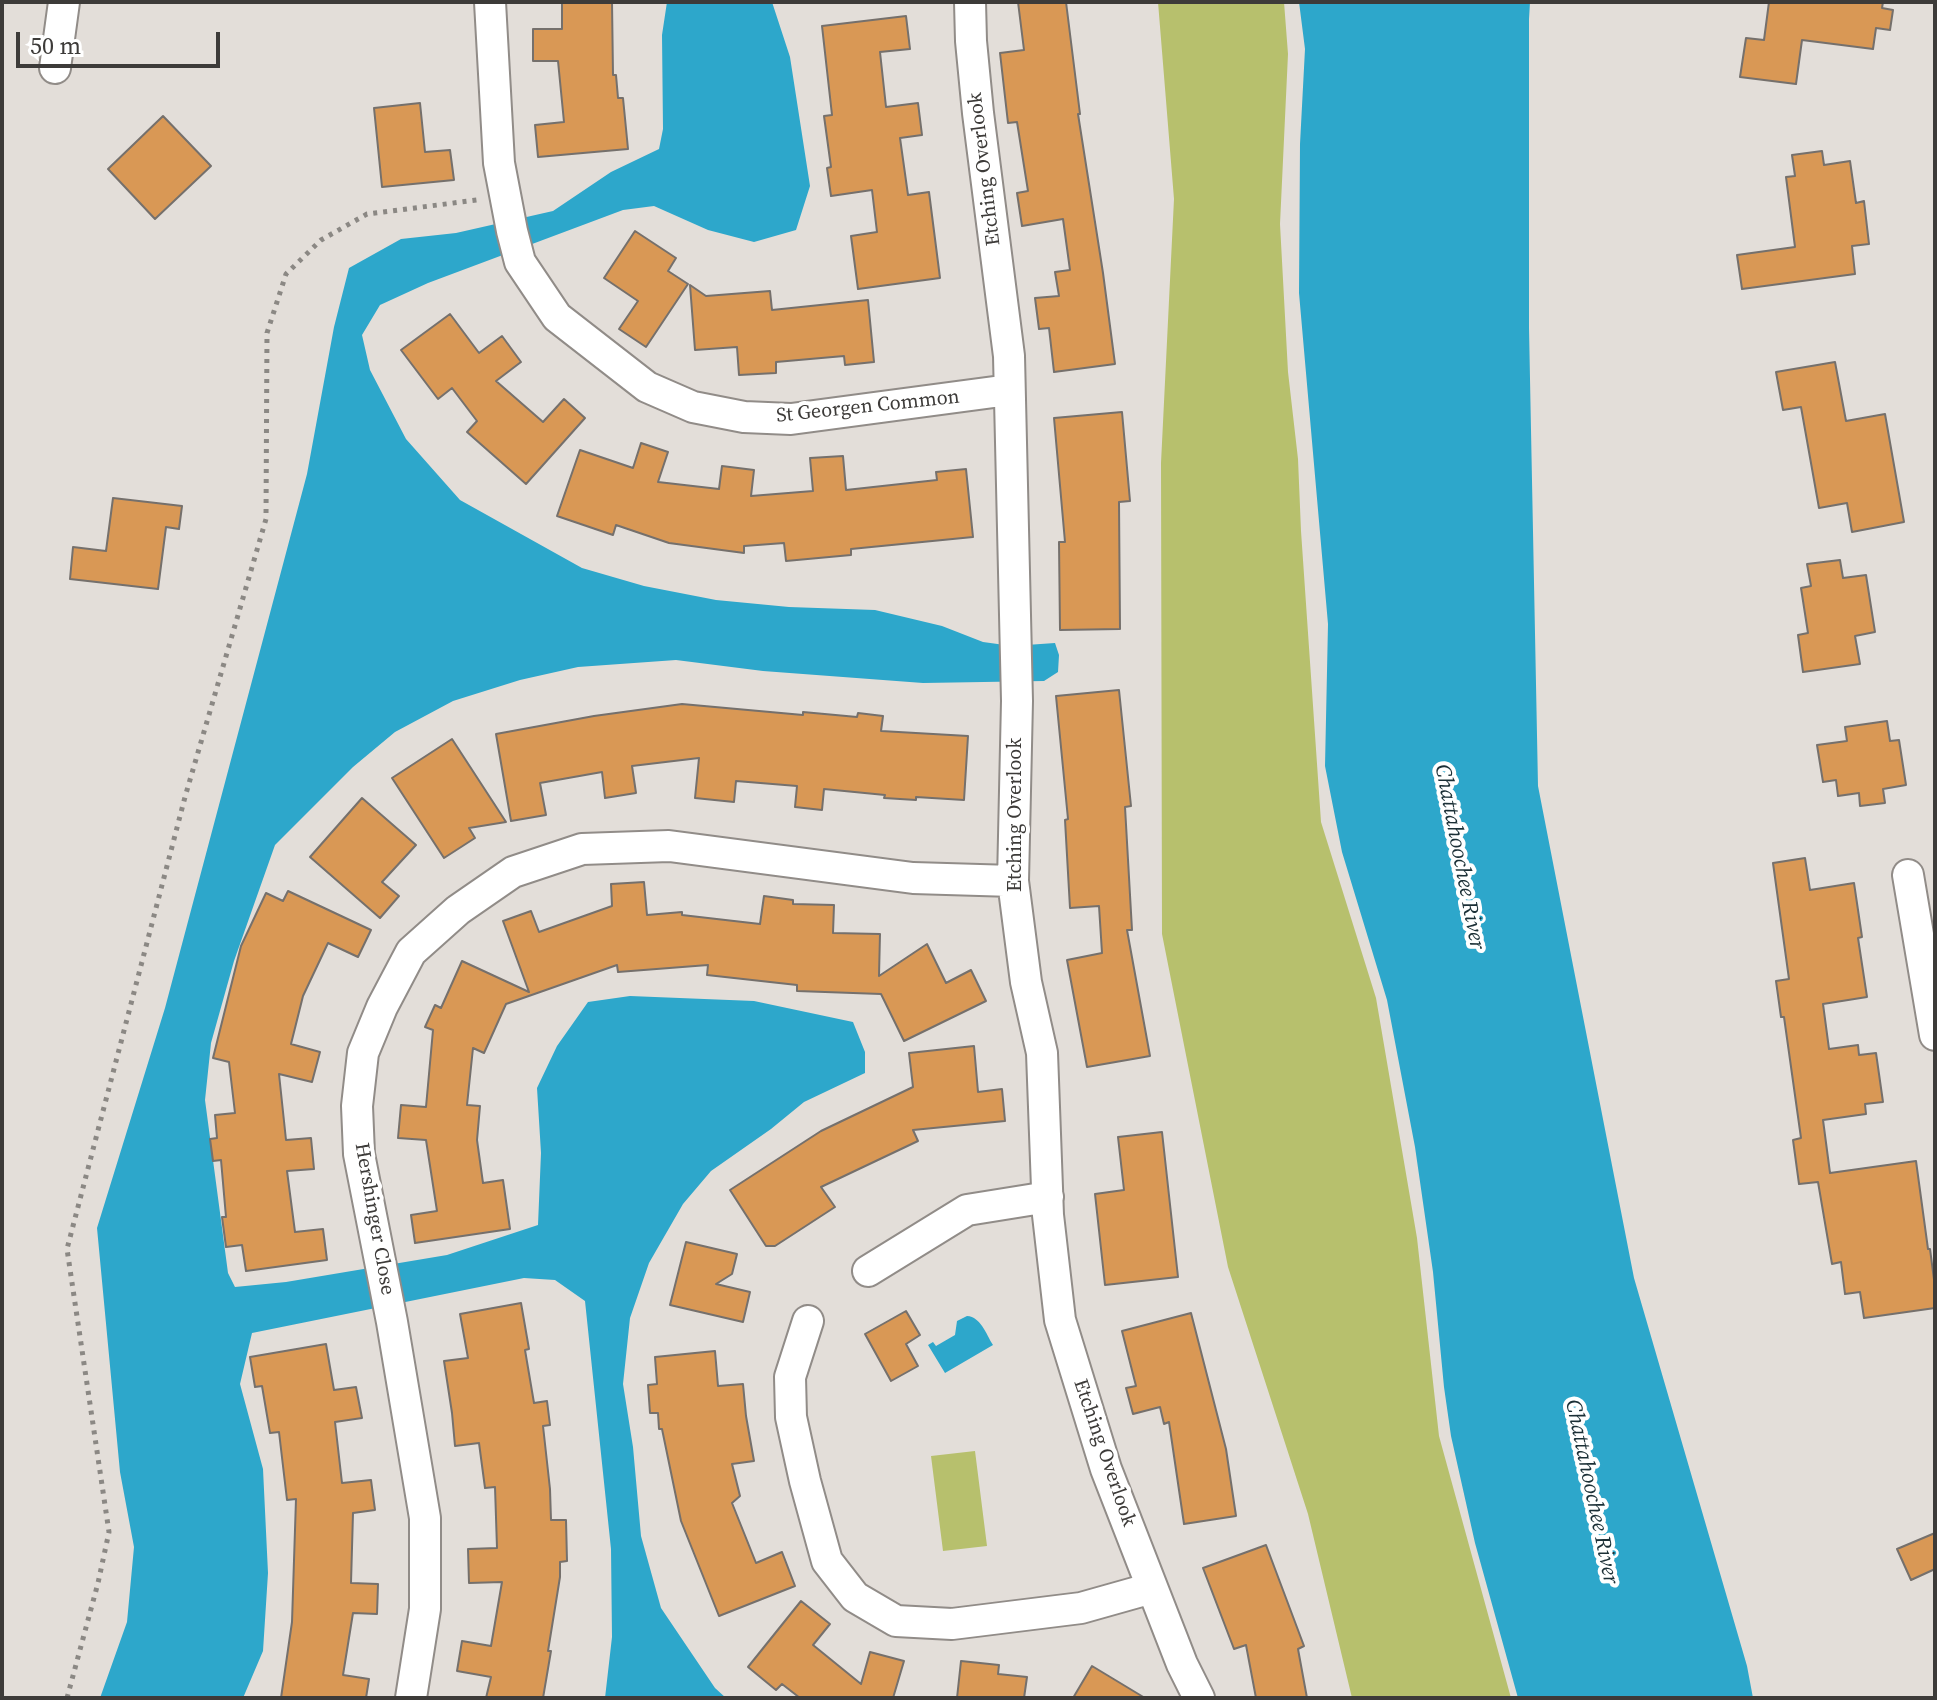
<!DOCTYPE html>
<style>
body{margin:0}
#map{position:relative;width:1937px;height:1700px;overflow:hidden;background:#e3ded9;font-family:"Source Serif 4",serif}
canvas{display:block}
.frame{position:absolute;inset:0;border:4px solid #3d3b39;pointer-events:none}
.scale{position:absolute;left:16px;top:32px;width:204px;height:36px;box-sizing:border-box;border:4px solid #3d3b39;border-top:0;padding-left:10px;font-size:24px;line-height:28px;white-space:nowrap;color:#3d3b39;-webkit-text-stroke:6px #fff;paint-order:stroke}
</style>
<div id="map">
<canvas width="1937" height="1700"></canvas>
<div class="frame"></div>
<div class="scale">50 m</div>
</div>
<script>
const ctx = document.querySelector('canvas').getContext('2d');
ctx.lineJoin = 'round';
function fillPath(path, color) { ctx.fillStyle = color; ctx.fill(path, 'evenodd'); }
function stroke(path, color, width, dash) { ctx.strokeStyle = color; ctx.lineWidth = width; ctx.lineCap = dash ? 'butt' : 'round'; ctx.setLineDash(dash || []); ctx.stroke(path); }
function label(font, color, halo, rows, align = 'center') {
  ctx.font = font + ' "Source Serif 4",serif'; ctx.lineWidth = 8; ctx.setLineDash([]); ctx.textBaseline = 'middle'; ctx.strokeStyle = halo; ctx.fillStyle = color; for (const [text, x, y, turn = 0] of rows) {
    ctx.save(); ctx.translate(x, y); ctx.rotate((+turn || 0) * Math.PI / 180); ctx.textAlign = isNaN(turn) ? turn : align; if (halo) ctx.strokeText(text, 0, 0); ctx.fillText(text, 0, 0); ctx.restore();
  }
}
const green = new Path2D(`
 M1158 2H1284L1288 54 1280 224 1288 372 1298 459 1301 531 1321 822 1376 998 1417 1238 1439 1436 1511 1698H1352L1308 1514 1228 1267 1162 934 1161 463 1174 199Z
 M975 1451 987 1546 943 1551 931 1456Z`);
const water = new Path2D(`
 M667 2H772L790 57 810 186 796 230 754 242 708 230 654 206 623 210 428 283 380 305 362 335 370 370 406 439 460 500 582 568 644 586 716 600 789 607 875 610 942 626 983 642 1012 646 1055 643 1059 655 1058 672 1044 681 923 683 763 671 676 660 578 667 520 680 453 701 395 732 353 767 275 845 234 961 211 1043 205 1100 228 1273 235 1287 286 1282 447 1255 538 1225 541 1153 537 1088 557 1046 588 1002 630 996 754 1001 853 1022 865 1052V1073L804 1102 771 1129 711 1171 683 1204 649 1263 630 1318 623 1384 633 1447 641 1536 661 1608 715 1688 726 1698H605L612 1637 611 1549 585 1301 555 1280 524 1278 252 1333 240 1384 263 1469 268 1573 263 1651 243 1698H100L127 1622 134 1547 120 1472 97 1228 165 1008 307 474 334 327 349 268 401 239 456 233 553 211 611 172 659 149 663 129 662 35Z
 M1299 2H1530L1529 19V328L1538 786 1634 1278 1747 1666 1753 1698H1518L1475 1543 1451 1436 1444 1387 1433 1272 1415 1147 1387 1000 1342 852 1325 766 1328 624 1299 293 1300 144 1305 49Z
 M967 1316C981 1317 986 1334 993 1345L945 1373 928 1345 933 1342 936 1346 955 1335 957 1321Z`);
const building = new Path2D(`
 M562 2H612L613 75H616L618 98H623L628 149 538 157 535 125 564 122 558 61H533V29H562Z
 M1018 2H1066L1080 114H1078L1103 273 1115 364 1054 372 1049 328 1039 329 1035 298 1059 296 1055 272 1070 270 1063 219 1022 226 1017 193 1028 191 1017 122 1008 123 1000 53 1024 50Z
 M1769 2H1883L1882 8 1893 10 1890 30 1876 28 1873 49 1802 40 1796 84 1740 77 1746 38 1764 40Z
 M906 16 910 49 880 52 886 107 918 103 922 135 900 138 908 195 929 192 940 278 858 289 851 236 877 232 872 190 831 196 827 168 831 167 824 116 832 115 822 26Z
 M420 103 425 152 450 150 454 180 382 187 374 108Z
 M163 116 211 166 155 219 108 169Z
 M1822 151 1824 165 1850 161 1856 203 1864 201 1869 244 1852 246 1855 274 1742 289 1737 255 1795 247 1786 177 1795 176 1792 155Z
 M635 231 676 258 668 271 688 284 646 347 619 329 638 301 604 278Z
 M690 285 706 296 770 291 772 310 868 300 874 362 845 365 844 356 776 362V373L739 375 737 347 695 350Z
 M450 314 479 353 502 336 521 362 496 381 543 422 564 399 585 418 526 484 467 432 477 421 452 388 438 399 401 350Z
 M1835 362 1846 421 1885 414 1904 522 1852 532 1847 503 1819 508 1801 407 1783 410 1776 372Z
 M1122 412 1130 501 1119 502 1120 629 1060 630 1059 542H1065L1054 418Z
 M641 443 668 452 658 482 719 489 722 466 754 470 751 496 813 491 810 458 843 456 846 490 937 480 936 472 966 469 973 537 851 549V555L786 561 784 543 744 546V553L669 543 616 525 613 535 557 516 580 450 633 468Z
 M113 498 182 506 179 529 166 527 158 589 70 579 73 547 106 551Z
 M1840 560 1843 578 1866 575 1875 632 1855 636 1860 664 1803 672 1798 635 1808 633 1801 588 1811 586 1807 564Z
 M1119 690 1131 806 1125 807 1132 930H1127L1150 1056 1087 1067 1067 960 1102 953 1099 906 1070 908 1065 820 1068 819 1056 696Z
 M682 704 803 715V712L857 717 858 713 883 716 881 731 968 736 964 800 916 797V800L884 798 885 795 824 789 822 810 795 807 797 786 736 781 734 802 695 798 699 758 632 766 636 793 605 798 602 772 540 783 546 815 511 821 496 734 594 716Z
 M1887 721 1890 741 1899 740 1906 785 1883 789 1885 803 1860 806 1859 793 1838 796 1836 780 1823 782 1817 745 1847 741 1845 727Z
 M452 739 506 822 469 828 475 838 444 858 392 778Z
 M362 798 416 845 382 882 399 896 380 918 310 857Z
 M1805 858 1810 890 1854 883 1862 937 1858 938 1867 997 1823 1004 1829 1049 1858 1045 1859 1055 1876 1053 1883 1102 1865 1104 1866 1114 1823 1120 1830 1173 1916 1161 1928 1249H1930L1935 1287V1308L1864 1318 1860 1292 1845 1294 1841 1262 1832 1264 1818 1182 1799 1184 1793 1140 1801 1138 1784 1017H1781L1776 981 1789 979 1773 863Z
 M644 882 647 915 682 912V915L760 924 764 896 793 900V904L834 905 833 933 880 934 879 976 927 944 946 983 971 970 986 1001 904 1041 881 994 797 991V985L707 975 708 965 618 972 617 965 506 1004 484 1053 473 1048 467 1105 480 1106 477 1140 483 1183 503 1180 510 1229 415 1243 411 1215 437 1211 426 1140 398 1138 401 1105 426 1107 433 1030 425 1027 435 1005 441 1008 462 961 529 992 503 921 531 911 539 932 612 906 611 884Z
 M288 891 371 930 358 957 328 943 303 996 291 1044 320 1052 312 1082 279 1074 286 1140 311 1138 314 1169 287 1171 295 1232 323 1229 327 1260 246 1271 242 1245 226 1247 222 1217H226L221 1160 213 1161 210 1139 217 1138 215 1115 235 1113 229 1062 213 1058 241 946 266 893 283 901Z
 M974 1046 978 1092 1002 1089 1005 1121 913 1130 918 1141 821 1187 835 1207 775 1246H766L730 1190 821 1131 913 1087 909 1053Z
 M1162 1132 1178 1277 1105 1285 1095 1194 1124 1190 1118 1137Z
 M686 1242 737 1254 732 1274 716 1284 750 1292 743 1322 670 1305Z
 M521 1303 529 1349 525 1350 534 1403 547 1401 550 1425 543 1426 550 1489 551 1520H566L567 1561 560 1562V1577L548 1651H551L543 1698H486L491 1677 457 1671 462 1641 491 1646 502 1582 469 1583 468 1549 497 1548 495 1487 485 1488 479 1443 455 1446 452 1413 444 1361 468 1358 460 1314Z
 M906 1311 920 1335 906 1344 918 1366 891 1381 865 1334Z
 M1191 1313 1226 1449 1236 1516 1184 1524 1169 1422 1164 1424 1160 1407 1133 1414 1126 1388 1136 1386 1122 1331Z
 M326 1344 334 1390 356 1387 362 1418 335 1422 342 1483 371 1480 375 1510 353 1513 351 1583 378 1584 377 1614 353 1613 343 1675 369 1679 366 1698H281L292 1622 296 1499 287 1500 279 1432 270 1433 262 1386 255 1387 250 1357Z
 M715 1351 718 1386 743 1384 746 1416 754 1461 732 1464 740 1496 732 1503 756 1563 782 1552 795 1586 719 1616 681 1521 662 1429H659L658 1413H650L648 1385 657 1384 655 1357Z
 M1935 1533V1569L1911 1580 1897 1549Z
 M1266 1545 1304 1646 1298 1649 1307 1698H1256L1246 1645 1234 1649 1203 1568Z
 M801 1601 830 1624 813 1645 861 1684 870 1652 904 1661 893 1698H800L782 1684 776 1690 748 1667Z
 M961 1661 999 1665 998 1674 1027 1677 1024 1698H957Z
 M1092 1666 1145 1698H1073Z`);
const path = new Path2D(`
 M67 1698 98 1583 109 1532 67 1249 185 797 266 519 267 333 286 274 321 240 367 214 477 200`);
const minor = new Path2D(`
 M490 2 499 163 512 231 520 262 557 317 647 387 693 407 744 417 791 419 1009 390
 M970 2 971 41 978 113 1009 356 1017 701 1013 881 1026 982 1042 1053 1048 1215 1060 1320 1106 1469 1182 1664 1199 1698
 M55 68 64 2
 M1908 875 1935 1035
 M868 1271 967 1210 1048 1197
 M808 1321 790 1377 791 1417 805 1481 827 1561 855 1597 896 1621 952 1624 1081 1608 1152 1588
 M411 1698 425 1609V1518L392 1322 359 1154 357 1106 363 1053 382 1007 411 952 458 910 513 872 582 849 669 846 913 878 1013 881`);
const streetNames = [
 ["Etching Overlook",985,169,-97],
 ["St Georgen Common",868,407,-6],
 ["Etching Overlook",1016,815,-90],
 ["Hershinger Close",374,1219,80],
 ["Etching Overlook",1104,1453,71]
];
const waterNames = [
 ["Chattahoochee River",1459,857,79],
 ["Chattahoochee River",1591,1492,78]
];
fillPath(green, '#b7c06d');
fillPath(water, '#2da7cb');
fillPath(building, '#d99855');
stroke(building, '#75706c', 2);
stroke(minor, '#918c88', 34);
stroke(path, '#8b8884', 5, [4, 6]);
stroke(minor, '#fff', 30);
label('20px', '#3d3b39', '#fff', streetNames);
label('italic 22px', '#1b2f36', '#fff', waterNames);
</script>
